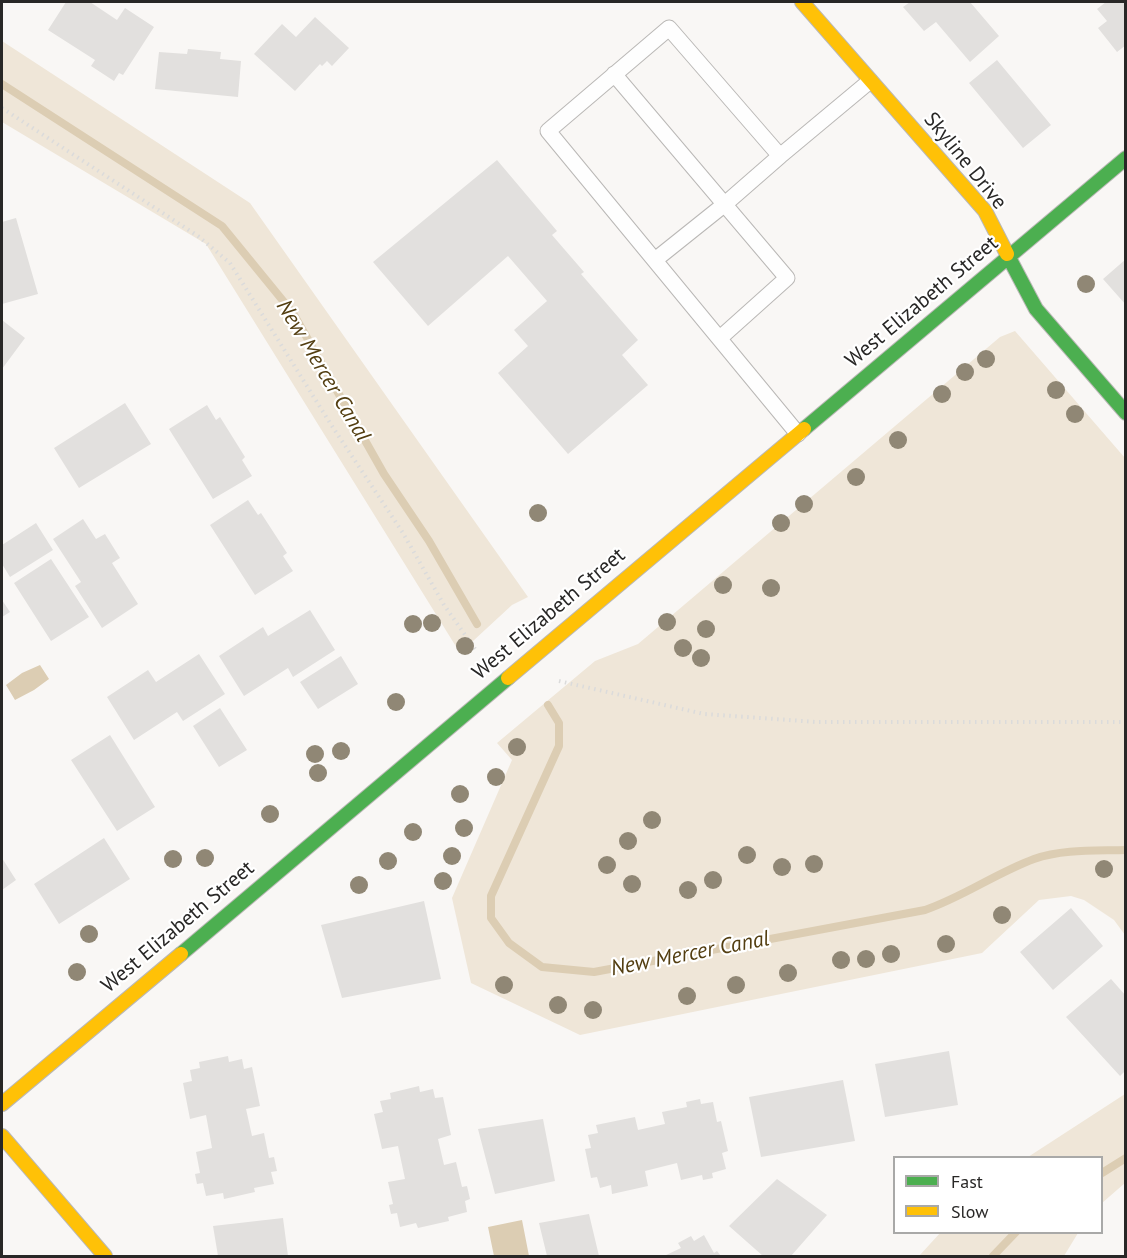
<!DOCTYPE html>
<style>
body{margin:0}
#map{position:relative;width:1127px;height:1258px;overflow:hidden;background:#f9f7f5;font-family:"PT Sans",sans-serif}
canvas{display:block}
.frame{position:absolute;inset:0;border:3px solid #282726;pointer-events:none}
.legend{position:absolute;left:893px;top:1156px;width:210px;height:78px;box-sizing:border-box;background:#fff;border:2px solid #a9a9a8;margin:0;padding:8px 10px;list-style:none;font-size:18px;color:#282726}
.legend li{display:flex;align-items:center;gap:12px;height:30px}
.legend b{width:30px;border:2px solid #a9a9a8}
</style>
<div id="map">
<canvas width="1127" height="1258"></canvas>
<div class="frame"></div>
<ul class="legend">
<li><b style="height:8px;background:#4caf50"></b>Fast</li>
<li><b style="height:8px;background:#ffc107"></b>Slow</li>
</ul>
</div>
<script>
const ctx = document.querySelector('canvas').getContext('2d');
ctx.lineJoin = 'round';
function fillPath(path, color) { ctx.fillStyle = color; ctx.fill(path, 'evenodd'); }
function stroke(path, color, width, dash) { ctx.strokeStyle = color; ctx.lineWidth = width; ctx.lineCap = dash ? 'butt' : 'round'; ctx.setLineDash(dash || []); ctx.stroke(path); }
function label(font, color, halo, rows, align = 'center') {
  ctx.font = font + ' "PT Sans",sans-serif'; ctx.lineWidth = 4.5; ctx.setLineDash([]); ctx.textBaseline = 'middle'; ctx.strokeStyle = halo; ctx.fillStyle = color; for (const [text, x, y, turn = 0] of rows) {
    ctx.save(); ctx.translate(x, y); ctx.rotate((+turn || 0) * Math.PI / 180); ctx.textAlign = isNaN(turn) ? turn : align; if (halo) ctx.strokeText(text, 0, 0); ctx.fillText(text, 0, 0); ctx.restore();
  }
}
const green = new Path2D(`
 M2 41 250 203 528 597 512 605 460 653 206 244 2 122Z
 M1015 331 1125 458V935L1114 920 1084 900 1071 896 1039 900 982 953 580 1035 471 983 452 898 512 760 497 743 595 661 638 644 1000 337Z
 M1125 1094V1183L1102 1203V1158L1028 1157Z
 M941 1232H1078V1233L1064 1256H919Z`);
const water = new Path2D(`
 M40 665 49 679 34 690 15 700 6 685 22 673Z
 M522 1220 529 1256H494L488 1227Z`);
const stream = new Path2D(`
 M2 84 222 226 293 313 384 474 429 541 477 624
 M548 705 559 723V746L491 896V918L509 943 542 967 594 972 925 910C963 897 996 873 1034 859 1063 849 1095 851 1126 850
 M1102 1173 1126 1158
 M993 1256 1016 1232`);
const building = new Path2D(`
 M66 2H90L117 20 125 8 154 27 123 75 119 73 114 81 91 66 95 60 48 30Z
 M910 2H970L999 36 970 62 936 22 924 31 903 7Z
 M1106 2H1126V45L1117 52 1098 28 1107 21 1097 9Z
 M315 17 349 48 332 66 327 61 322 66 320 64 295 91 254 54 282 24 296 37Z
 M188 49 221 52 220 59 241 61 238 97 155 89 159 52 187 54Z
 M997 60 1051 125 1023 148 969 83Z
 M497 160 557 231 552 235 584 272 581 274 638 340 622 355 648 385 568 454 498 373 528 346 514 330 547 301 508 256 428 326 373 262Z
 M16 218 38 294 2 304V222Z
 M1126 259V305L1103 279Z
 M2 320 25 338 2 369Z
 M125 403 151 444 79 488 54 448Z
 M207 405 216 420 220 417 245 457 242 460 252 476 213 499 169 429Z
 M248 500 258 515 261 513 287 553 283 556 293 571 255 595 210 525Z
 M83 519 96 539 105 534 120 558 112 563 138 604 102 628 75 586 81 582 53 539Z
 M36 523 53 550 10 577 2 564V545Z
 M51 559 89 617 51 641 14 583Z
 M2 600 10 612 2 617Z
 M310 610 335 650 293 677 288 668 244 696 219 656 263 627 268 636Z
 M199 654 225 694 183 721 177 712 134 740 107 697 148 670 156 682Z
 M341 656 358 684 318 709 300 682Z
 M220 708 247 750 219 767 193 726Z
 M110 735 155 807 117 831 71 760Z
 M104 838 130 879 59 924 34 884Z
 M2 858 16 880 2 890Z
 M424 901 441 979 342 998 321 925Z
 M1071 908 1103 946 1053 990 1020 952Z
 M1111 979 1126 996V1070L1120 1076 1066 1017Z
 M949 1051 958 1105 885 1117 875 1064Z
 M228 1056 229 1062 242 1059 244 1069 252 1067 260 1106 246 1109 252 1136 264 1133 269 1158 274 1157 277 1171 271 1172 274 1184 254 1188 255 1192 224 1199 223 1193 206 1196 203 1183 197 1184 195 1174 200 1173 196 1152 212 1148 206 1115 190 1119 183 1083 192 1081 190 1070 200 1068 199 1062Z
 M843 1080 855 1141 761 1157 749 1097Z
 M419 1086 420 1092 433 1089 435 1098 443 1097 451 1135 438 1139 444 1165 456 1162 462 1187 467 1186 470 1199 465 1201 467 1212 448 1217 449 1221 418 1228 416 1223 400 1227 397 1213 391 1214 389 1205 393 1204 388 1182 405 1179 398 1146 382 1149 374 1114 383 1112 380 1101 391 1099 390 1093Z
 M700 1099 701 1104 713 1102 717 1122 721 1121 728 1151 722 1153 726 1169 712 1173 713 1178 703 1180 702 1175 681 1180 677 1163 645 1171 648 1186 612 1194 611 1185 600 1188 597 1177 591 1178 585 1149 591 1148 588 1135 598 1133 596 1125 635 1117 638 1130 665 1124 662 1112 687 1107 686 1102Z
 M543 1119 555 1181 495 1194 478 1129Z
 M777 1179 827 1215 791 1256H763L729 1226Z
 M589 1214 599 1256H547L539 1223Z
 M283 1218 288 1256H218L213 1226Z
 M704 1235 714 1253 717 1251 721 1256H664L681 1248 678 1243 691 1236 694 1241Z`);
const path = new Path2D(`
 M2 108 198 236 230 263 330 423 403 533 444 605 475 649
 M559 681 704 714 747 717 816 722H1126`);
const lane = new Path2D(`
 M614 74 787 278 720 338
 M655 260 725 204 780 156
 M798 434 548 131 669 28 780 156 870 81`);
const fast = new Path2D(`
 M1007 254 1036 309 1126 413
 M804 429 1126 158
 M181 954 508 678`);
const slow = new Path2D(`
 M802 2 985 211 1007 254
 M508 678 804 429
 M2 1104 181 954
 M2 1136 105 1256`);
const trees = [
 [1086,284],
 [986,359],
 [965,372],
 [1056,390],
 [942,394],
 [1075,414],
 [898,440],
 [856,477],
 [804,504],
 [538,513],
 [781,523],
 [723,585],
 [771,588],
 [667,622],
 [432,623],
 [413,624],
 [706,629],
 [465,646],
 [683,648],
 [701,658],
 [396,702],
 [517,747],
 [341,751],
 [315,754],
 [318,773],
 [496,777],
 [460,794],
 [270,814],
 [652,820],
 [464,828],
 [413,832],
 [628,841],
 [747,855],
 [452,856],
 [205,858],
 [173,859],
 [388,861],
 [814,864],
 [607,865],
 [782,867],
 [1104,869],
 [713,880],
 [443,881],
 [632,884],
 [359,885],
 [688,890],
 [1002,915],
 [89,934],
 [946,944],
 [891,954],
 [866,959],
 [841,960],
 [77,972],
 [788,973],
 [504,985],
 [736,985],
 [687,996],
 [558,1005],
 [593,1010]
];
const streetNames = [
 ["Skyline Drive",965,161,51],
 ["West Elizabeth Street",922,302,-40],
 ["West Elizabeth Street",549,614,-40],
 ["West Elizabeth Street",178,927,-40]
];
const waterNames = [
 ["New Mercer Canal",323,371,59],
 ["New Mercer Canal",690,954,-11]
];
fillPath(green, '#efe6d8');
fillPath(water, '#dccdb3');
stroke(stream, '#dccdb3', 8);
fillPath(building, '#e2e0de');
stroke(lane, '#bab8b6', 17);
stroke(fast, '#bab8b6', 16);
stroke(slow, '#bab8b6', 16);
stroke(path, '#dbdbdb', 4, [1.5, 4.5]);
stroke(lane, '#fefefe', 15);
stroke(fast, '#4caf50', 14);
stroke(slow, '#ffc107', 14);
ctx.fillStyle = '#908775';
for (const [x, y] of trees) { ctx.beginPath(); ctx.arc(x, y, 9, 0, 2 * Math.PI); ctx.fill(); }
label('21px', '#282726', '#fff', streetNames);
label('italic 22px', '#533e11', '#fff', waterNames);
</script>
